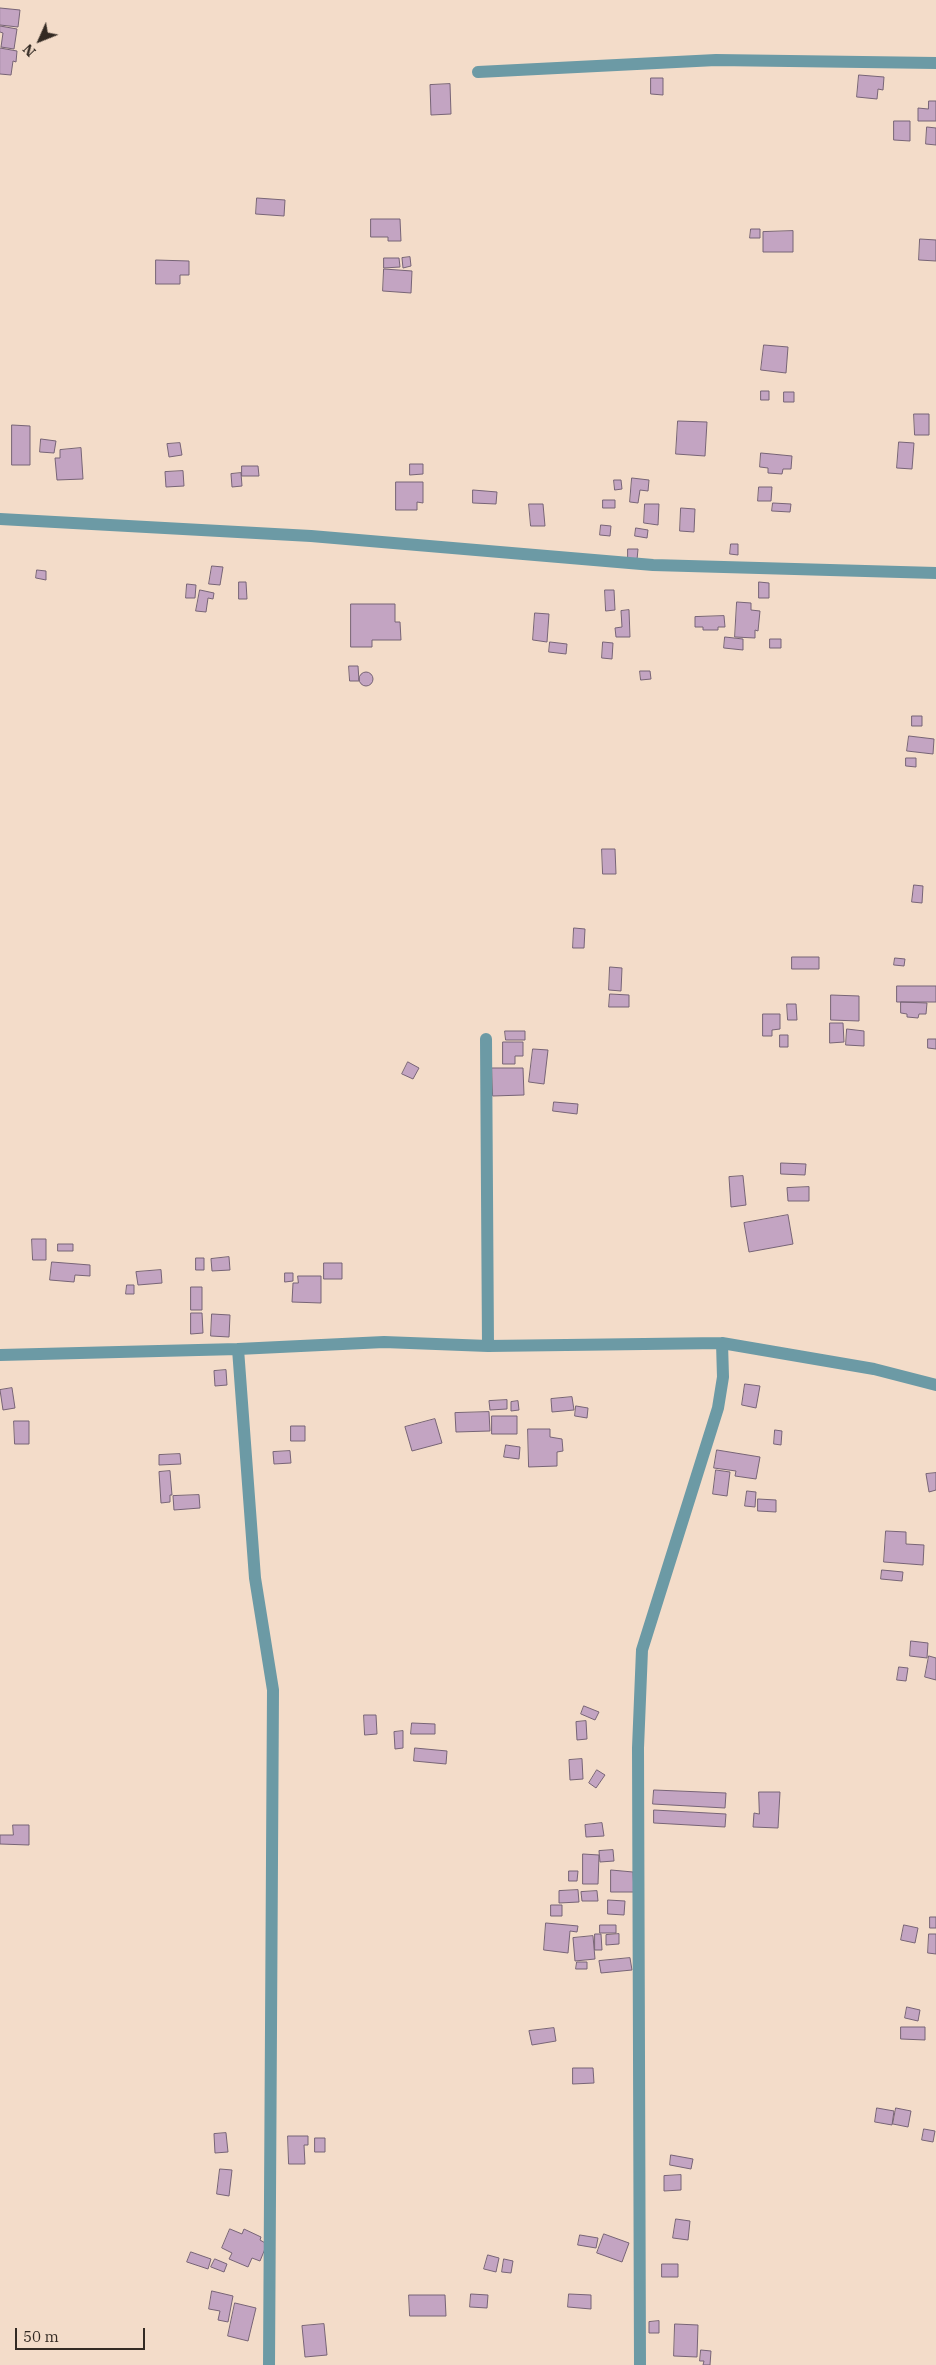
<!DOCTYPE html>
<style>
body{margin:0}
#map{position:relative;width:936px;height:2365px;overflow:hidden;background:#f3dcc9;font-family:"IBM Plex Serif",serif}
canvas{display:block}
.north{position:absolute;left:15px;top:15px;width:50px;height:50px;-webkit-text-stroke:4px #f3dcc9;paint-order:stroke;rotate:226deg;font-size:14px;font-weight:700;line-height:20px;text-align:center;color:#332a23}
.north::after{content:'';display:block;margin:auto;width:18px;height:22px;background:#332a23;clip-path:polygon(50% 0,100% 100%,50% 72%,0 100%)}
.scale{position:absolute;left:15px;top:2328px;width:130px;height:22px;box-sizing:border-box;border:2px solid #332a23;border-top:0;padding-left:6px;font-size:15px;line-height:18px;white-space:nowrap;color:#332a23;-webkit-text-stroke:4px #f3dcc9;paint-order:stroke}
</style>
<div id="map">
<canvas width="936" height="2365"></canvas>
<div class="north">N</div>
<div class="scale">50 m</div>
</div>
<script>
const ctx = document.querySelector('canvas').getContext('2d');
ctx.lineJoin = 'round';
function fillPath(path, color) { ctx.fillStyle = color; ctx.fill(path, 'evenodd'); }
function stroke(path, color, width, dash) { ctx.strokeStyle = color; ctx.lineWidth = width; ctx.lineCap = dash ? 'butt' : 'round'; ctx.setLineDash(dash || []); ctx.stroke(path); }
const building = new Path2D(`
 M0 8 20 10 18 27 0 25Z
 M0 26 17 29 14 49 1 47 3 33 0 32Z
 M0 48 17 51 16 62 13 61 11 75 0 74Z
 M859 75 884 77 883 90 878 89 877 99 857 97Z
 M651 78H663V95L651 94Z
 M450 84 451 114 431 115 430 85Z
 M929 101H936V121H918V108L928 109Z
 M894 121H910V141L894 140Z
 M927 127 936 128V145L926 144Z
 M257 198 285 200 284 216 256 214Z
 M371 219H400L401 241H388V237H371Z
 M751 229H760V238H750Z
 M793 231V252H763V232Z
 M920 239 936 240V261L919 260Z
 M410 257 411 266 403 268 402 258Z
 M384 258H399L400 267 384 268Z
 M156 260 189 261V275H180V284H156Z
 M384 269 412 271 411 293 383 291Z
 M764 345 788 347 786 373 761 370Z
 M761 391H769V400H761Z
 M784 392H794V402H784Z
 M914 414H929V435H915Z
 M678 421 707 422 705 456 676 454Z
 M12 425 30 426V465H12Z
 M41 439 56 441 54 453 40 452Z
 M899 442 914 443 912 469 897 468Z
 M180 443 182 455 169 457 167 444Z
 M81 448 83 479 57 480 55 458H60V450Z
 M761 453 792 456 791 469H783L782 474 768 473V468L760 467Z
 M410 464H423V474L410 475Z
 M242 466H258L259 476H242Z
 M183 471 184 486 166 487 165 472Z
 M241 473 242 486 232 487 231 474Z
 M632 478 649 480 648 491 640 490 638 503 630 502Z
 M614 480H621L622 489 615 490Z
 M396 482H423V503L417 502V510H396Z
 M759 487H772L771 501H758Z
 M473 490 497 492 496 504 473 503Z
 M603 500H615V508H603Z
 M773 503 791 504 790 512 772 511Z
 M529 504H543L545 526H531Z
 M645 504H659L658 525 644 523Z
 M681 508 695 509 694 532 680 531Z
 M601 525 611 526 610 536 600 535Z
 M636 528 648 530 647 538 635 536Z
 M731 544H738V555L730 554Z
 M628 549H638L637 560 628 559Z
 M212 566 223 567 220 585 209 584Z
 M37 570 46 571V580L36 578Z
 M239 582H246L247 599H239Z
 M759 582 769 583V598H759Z
 M187 584 196 585 195 598H186Z
 M200 590 214 593 213 599 208 598 206 612 196 611Z
 M605 590H614L615 610 606 611Z
 M737 602 751 603V610L760 611 758 631 755 630V638L735 637Z
 M351 604H395V622H400L401 640H372V647H351Z
 M629 610 630 637H616L615 628 622 627 621 611Z
 M535 613 549 614 547 642 533 640Z
 M724 616 725 627H718V630H703V627H695V617Z
 M725 637 743 639V650L724 648Z
 M770 639H781V648H770Z
 M550 642 567 644 566 654 549 652Z
 M603 642 613 643 612 659 602 658Z
 M349 666H358L359 681H350Z
 M640 671H650L651 679 641 680Z
 M359 679a7 7 0 1 1 14 0a7 7 0 1 1-14 0Z
 M912 716H922V726H912Z
 M909 736 934 739 933 754 907 751Z
 M906 758H916V767L906 766Z
 M602 849H615L616 874H603Z
 M914 885 923 886 922 903 912 902Z
 M574 928 585 929 584 948H573Z
 M792 957H819V969H792Z
 M895 958 905 959 904 966 894 965Z
 M610 967 622 968 621 991 609 990Z
 M897 986H936V1002H897Z
 M610 994 629 995V1007H609Z
 M831 995 859 996V1021L831 1020Z
 M901 1002 927 1003 926 1014H919L918 1018 907 1017V1014L901 1013Z
 M787 1004H796L797 1020H788Z
 M763 1014H780V1029L772 1030V1036H763Z
 M830 1023H843L844 1042 830 1043Z
 M847 1029 864 1031V1046L846 1045Z
 M505 1031H525V1040H506Z
 M780 1035H788V1047H780Z
 M928 1039H936V1049L928 1048Z
 M503 1042H523V1056H515V1064H503Z
 M533 1049 548 1050 544 1084 529 1082Z
 M408 1062 419 1068 413 1079 402 1074Z
 M492 1068H523L524 1095 493 1096Z
 M554 1102 578 1104 577 1114 553 1111Z
 M781 1163 806 1164 805 1175 781 1174Z
 M743 1176 746 1205 731 1207 729 1177Z
 M809 1187V1201H788L787 1188Z
 M788 1215 793 1244 749 1252 744 1223Z
 M32 1239H46V1260H33Z
 M58 1244H73V1251H58Z
 M229 1257 230 1270 212 1271 211 1259Z
 M196 1258H204V1270H196Z
 M52 1262 90 1265V1276L75 1275 74 1282 50 1280Z
 M324 1263H342V1279H324Z
 M161 1270 162 1283 138 1285 136 1272Z
 M285 1273H293V1281L285 1282Z
 M298 1276H321V1303L292 1302 293 1283H298Z
 M127 1285H134V1294H126Z
 M191 1287H202V1310H191Z
 M191 1313H202L203 1333 191 1334Z
 M212 1314 230 1315 229 1337 211 1336Z
 M226 1370 227 1385 215 1386 214 1371Z
 M745 1384 760 1386 756 1408 742 1405Z
 M12 1388 15 1408 3 1410 0 1390Z
 M572 1397 574 1410 552 1412 551 1399Z
 M507 1400V1409L490 1410 489 1401Z
 M518 1401 519 1410 511 1411V1402Z
 M576 1406 588 1408 587 1418 575 1416Z
 M489 1412 490 1431 456 1432 455 1413Z
 M492 1416H517V1434H492Z
 M435 1419 442 1443 412 1451 405 1427Z
 M14 1421H29V1444H15Z
 M291 1426H305V1441H291Z
 M528 1429H550V1437L562 1439 563 1451 557 1452V1466L529 1467Z
 M775 1430 782 1431 781 1445 774 1444Z
 M506 1445 520 1447 519 1459 504 1457Z
 M717 1450 760 1457 756 1479 735 1476 736 1471 714 1468Z
 M290 1451 291 1463 274 1464 273 1452Z
 M180 1454 181 1464 159 1465V1455Z
 M716 1470 730 1472 727 1496 713 1494Z
 M170 1471 172 1495H170V1502L161 1503 159 1472Z
 M936 1473V1490L929 1492 926 1474Z
 M747 1491 756 1492 755 1507 745 1506Z
 M199 1495 200 1508 174 1510 173 1496Z
 M758 1499 776 1500V1512L758 1511Z
 M886 1531 906 1532V1544L924 1545 923 1565 884 1562Z
 M882 1570 903 1572 902 1581 881 1579Z
 M911 1641 928 1643 927 1658 910 1656Z
 M929 1656 936 1658V1680L925 1677Z
 M899 1667 908 1668 906 1681 897 1680Z
 M584 1706 599 1712 595 1720 581 1714Z
 M364 1715H376L377 1734 365 1735Z
 M586 1721 587 1739 577 1740 576 1722Z
 M412 1723 435 1724V1734H411Z
 M403 1731V1748L395 1749 394 1732Z
 M415 1748 447 1751 446 1764 414 1761Z
 M582 1759 583 1779 570 1780 569 1760Z
 M597 1770 605 1775 596 1788 589 1783Z
 M654 1790 726 1793 725 1808 653 1804Z
 M759 1792H780L778 1828 753 1827 754 1813 759 1814Z
 M654 1810 726 1814 725 1827 654 1823Z
 M602 1823 604 1836 586 1837 585 1825Z
 M13 1825H29V1845L0 1844V1835H13Z
 M613 1850 614 1861 600 1862 599 1851Z
 M583 1854 599 1855 598 1884H583Z
 M611 1870 633 1872 634 1892H611Z
 M569 1871H578L577 1881H569Z
 M578 1890 579 1902 559 1903V1891Z
 M597 1891 598 1901H582L581 1892Z
 M608 1900 625 1901 624 1915 608 1914Z
 M551 1905H562V1916H551Z
 M930 1917H936V1928H930Z
 M546 1923 578 1926 577 1932 570 1931 568 1953 544 1950Z
 M600 1925H616V1933H600Z
 M904 1925 918 1928 915 1943 901 1940Z
 M595 1934H601L602 1950H595Z
 M619 1934V1944L606 1945V1935Z
 M929 1934H936V1954L928 1953Z
 M593 1936 595 1959 575 1961 573 1938Z
 M630 1958 632 1970 601 1973 599 1961Z
 M577 1962H587V1969H576Z
 M907 2007 920 2010 918 2021 905 2018Z
 M901 2027H925V2040L901 2039Z
 M554 2028 556 2041 532 2045 529 2031Z
 M573 2068H593L594 2083 573 2084Z
 M877 2108 894 2111 892 2125 875 2122Z
 M896 2108 911 2111 908 2127 893 2124Z
 M924 2129 935 2131 933 2142 922 2140Z
 M226 2133 228 2152 215 2153 214 2134Z
 M288 2136H308V2145H304L305 2164H289Z
 M315 2138H325V2152H315Z
 M671 2155 693 2159 691 2169 670 2165Z
 M220 2169 232 2170 229 2196 217 2194Z
 M681 2175V2190L664 2191V2176Z
 M676 2219 690 2221 688 2240 673 2238Z
 M230 2229 242 2234 244 2229 261 2237 260 2240 267 2244 260 2261 252 2258 248 2267 229 2259 232 2253 222 2248Z
 M604 2234 629 2243 622 2262 597 2253Z
 M580 2235 598 2238 596 2248 578 2245Z
 M191 2252 211 2259 208 2269 187 2262Z
 M488 2255 499 2258 496 2272 484 2269Z
 M215 2259 227 2264 224 2272 211 2267Z
 M504 2259 513 2261 511 2273 502 2272Z
 M662 2264H678V2277H662Z
 M212 2291 233 2296 228 2322 218 2320 220 2311 209 2309Z
 M471 2294 488 2295 487 2308 470 2307Z
 M569 2294 591 2295V2309L568 2307Z
 M409 2295H445L446 2316H410Z
 M235 2303 256 2308 248 2341 228 2336Z
 M659 2321V2333H649V2322Z
 M324 2324 327 2355 305 2357 302 2326Z
 M675 2324 698 2325 697 2357 674 2356Z
 M701 2350 711 2351 710 2365H703L704 2361H700Z`);
const street = new Path2D(`
 M478 72 716 60 936 63
 M0 519 311 536 653 565 936 573
 M486 1039 488 1346
 M238 1349 255 1578 273 1690 269 2365
 M0 1355 238 1349 384 1342 488 1346 722 1343 874 1369 936 1385
 M640 2365 638 1748 642 1650 718 1408 723 1377 722 1343`);
fillPath(building, '#c3a4c2');
stroke(building, '#776476', 1);
stroke(street, '#6c9aa5', 12);
</script>
